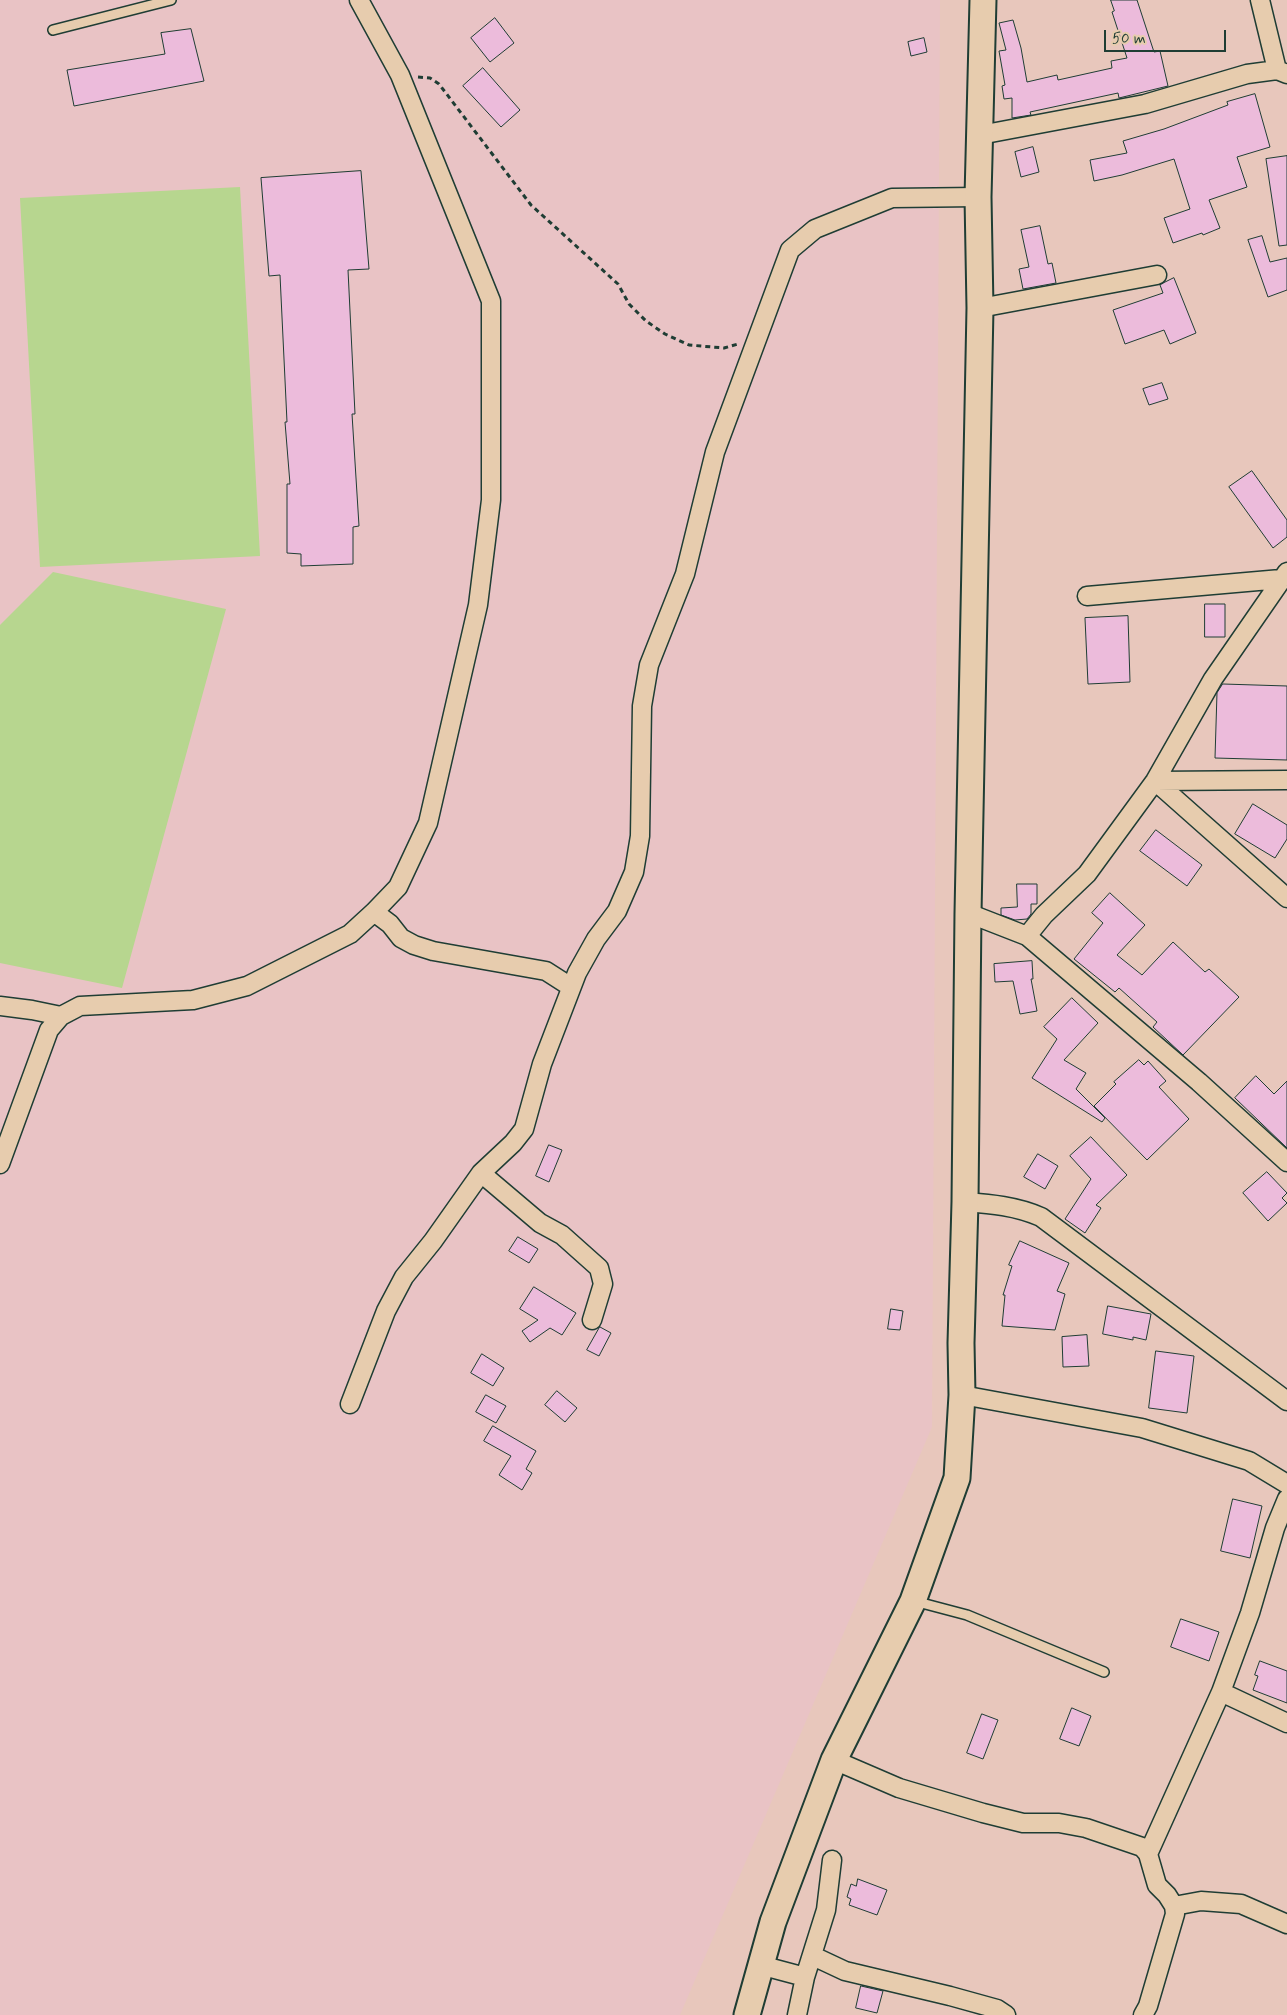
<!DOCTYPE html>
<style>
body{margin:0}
#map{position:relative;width:1287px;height:2015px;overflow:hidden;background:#e8c7bc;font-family:Mynerve,sans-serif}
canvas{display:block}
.scale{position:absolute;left:1104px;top:30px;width:122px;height:22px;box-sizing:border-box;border:2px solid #1f3d34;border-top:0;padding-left:6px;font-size:15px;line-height:18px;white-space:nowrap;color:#1f3d34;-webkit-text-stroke:4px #e7ccae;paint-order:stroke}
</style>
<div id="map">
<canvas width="1287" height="2015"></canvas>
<div class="scale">50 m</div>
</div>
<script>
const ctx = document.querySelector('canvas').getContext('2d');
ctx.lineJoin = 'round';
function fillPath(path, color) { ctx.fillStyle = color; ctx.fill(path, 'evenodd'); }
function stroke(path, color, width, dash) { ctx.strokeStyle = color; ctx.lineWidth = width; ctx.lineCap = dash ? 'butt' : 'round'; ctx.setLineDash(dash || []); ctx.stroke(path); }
const built = new Path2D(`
 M0 0H940L932 1427 680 2015H0Z`);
const green = new Path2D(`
 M240 187 260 556 40 567 20 198Z
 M53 572 226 609 122 988 0 963V625Z`);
const building = new Path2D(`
 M1111 0H1137L1154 52 1160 51 1168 86 1119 98 1118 93 1030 112 1031 115 1012 118V98L1004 99 1002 86 1005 85 999 51 1006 50 999 23 1013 20 1021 48 1027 82 1057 75 1058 80 1112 68 1111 61 1127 58 1112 12 1114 11Z
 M495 18 514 43 490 62 471 38Z
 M191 29 204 81 74 106 67 70 165 54 161 33Z
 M924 38 927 52 911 56 908 42Z
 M483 68 520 110 501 127 463 86Z
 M1255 94 1270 147 1237 157 1247 187 1209 200 1220 228 1203 235 1202 233 1173 243 1164 218 1190 209 1174 159 1122 175 1094 181 1090 160 1127 153 1123 141 1164 129 1228 105 1227 102Z
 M1033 147 1039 172 1021 177 1015 152Z
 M1287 156V245L1279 246 1266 159Z
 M361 171 369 269 348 270 355 414H352L359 526 353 527V564L301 566V554L287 553V484H290L285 422H287L280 275 269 276 261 178Z
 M1040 226 1048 264 1052 263 1056 283 1023 289 1019 269 1029 267 1021 230Z
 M1262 236 1270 262 1287 258V290L1268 297 1248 240Z
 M1174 278 1196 333 1170 344 1164 330 1125 344 1113 310 1163 293 1160 285Z
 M1162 383 1168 399 1149 405 1143 389Z
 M1252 471 1287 520V537L1273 548 1229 487Z
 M1205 604H1225V637H1205Z
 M1128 616 1130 682 1088 684 1085 618Z
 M1223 684 1287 686V760L1215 758 1217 693Z
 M1253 804 1287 825V839L1275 858 1235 834Z
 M1156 830 1202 865 1187 886 1140 851Z
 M1017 884H1037V904H1031V914L1027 919 1015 920 1001 915V908L1017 907Z
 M1110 893 1145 925 1117 955 1142 975 1173 942 1205 972 1209 969 1239 997 1183 1055 1153 1027 1157 1022 1119 988 1115 992 1074 959 1103 923 1092 913Z
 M1032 961 1033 979H1031L1037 1011 1020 1014 1013 981 995 982 994 964Z
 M1072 998 1098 1023 1064 1060 1086 1073 1076 1089 1105 1118 1102 1122 1032 1078 1057 1039 1044 1027Z
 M1139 1060 1144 1065 1148 1061 1166 1081 1159 1087 1189 1119 1147 1160 1094 1106 1116 1084 1114 1082Z
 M1256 1076 1274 1094 1287 1081V1148L1235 1098Z
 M1091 1137 1127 1175 1096 1205 1101 1208 1085 1233 1065 1219 1091 1179 1070 1156Z
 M549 1145 562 1150 549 1182 536 1176Z
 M1038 1154 1058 1166 1045 1189 1024 1177Z
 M1267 1172 1287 1193 1282 1198 1287 1203 1268 1221 1243 1193Z
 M518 1237 538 1249 529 1263 509 1251Z
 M1020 1241 1069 1263 1057 1291 1065 1294 1055 1330 1002 1326 1005 1295H1003L1012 1266 1009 1265Z
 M534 1287 576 1313 562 1335 550 1328 530 1342 522 1331 538 1320 520 1309Z
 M1108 1306 1151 1314 1146 1340 1133 1337V1340L1103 1334Z
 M891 1309 903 1311 900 1330 888 1329Z
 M600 1327 611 1333 599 1356 587 1350Z
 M1087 1335 1089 1366 1063 1367 1062 1337Z
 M1156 1351 1194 1356 1187 1413 1149 1408Z
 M482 1354 504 1368 493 1386 471 1373Z
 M557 1391 577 1408 565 1422 545 1405Z
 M486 1395 506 1406 496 1423 476 1412Z
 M493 1426 536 1451 526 1469 532 1473 522 1490 499 1475 511 1456 484 1441Z
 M1233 1499 1262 1506 1250 1558 1221 1551Z
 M1181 1619 1219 1632 1209 1661 1171 1647Z
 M1260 1661 1287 1671V1703L1253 1690 1258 1676 1255 1675Z
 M1072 1708 1091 1716 1079 1746 1060 1739Z
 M982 1714 998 1720 983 1759 967 1753Z
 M858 1879 887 1890 877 1915 849 1905 851 1899 847 1897 851 1884 856 1886Z
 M861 1986 883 1991 877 2013 856 2008Z`);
const path = new Path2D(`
 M418 77 430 78 439 84 531 205 618 284 629 304 646 321 665 334 689 345 724 348 738 344`);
const lane = new Path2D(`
 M53 30 171 0
 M914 1601 967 1615 1104 1672`);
const street = new Path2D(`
 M1260 0 1277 70
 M980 135 1145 104 1247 74 1277 70 1287 74
 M980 308 1157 275
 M1087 596 1281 579
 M1155 781 1287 898
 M1155 781 1287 780
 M374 912 390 924 401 938 414 945 433 951 546 971 571 987
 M968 913 1027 936 1199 1082 1287 1162
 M1027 936 1044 915 1087 874 1155 781 1213 679 1287 572
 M0 1006 32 1010 61 1016
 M0 1164 49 1030 61 1016 80 1006 193 1000 247 986 350 934 374 912 398 887 428 823 478 605 491 500V301L400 75 359 0
 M481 1173 540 1223 562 1235 599 1268 603 1284 592 1320
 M965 1202C991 1204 1016 1206 1041 1217L1287 1401
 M962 1395 1142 1428 1249 1461 1287 1484
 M350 1404 386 1311 404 1277 433 1241 481 1173 513 1143 524 1129 542 1064 577 973 596 939 617 911 634 872 640 836 642 706 649 665 685 574 715 452 790 250 815 229 892 198 978 197
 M1221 1692 1287 1723
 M834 1760 899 1788 983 1813 1023 1823H1059L1086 1828 1142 1847 1148 1854 1157 1885 1167 1895 1174 1906 1175 1914 1148 2006 1143 2015
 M1148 1854 1221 1692 1250 1613 1275 1528 1287 1499
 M1174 1906 1201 1901 1241 1904 1287 1924
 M813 1956 845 1971 950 1996 997 2009 1006 2015
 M760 1965 805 1977
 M797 2015 805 1977 826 1910 832 1860`);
const secondary = new Path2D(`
 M747 2015 773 1922 834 1760 913 1601 957 1478 962 1395 961 1343 965 1202 968 913 980 308 978 197 983 0`);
fillPath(built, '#e9c3c5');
fillPath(green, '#b7d68f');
fillPath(building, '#ecbbdb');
stroke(building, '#1f3d34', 1);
stroke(lane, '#1f3d34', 12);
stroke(street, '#1f3d34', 21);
stroke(secondary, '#1f3d34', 29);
stroke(path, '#1f3d34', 3, [5, 4]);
stroke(lane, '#e7ccae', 9);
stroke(street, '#e7ccae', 18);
stroke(secondary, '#e7ccae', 25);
</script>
